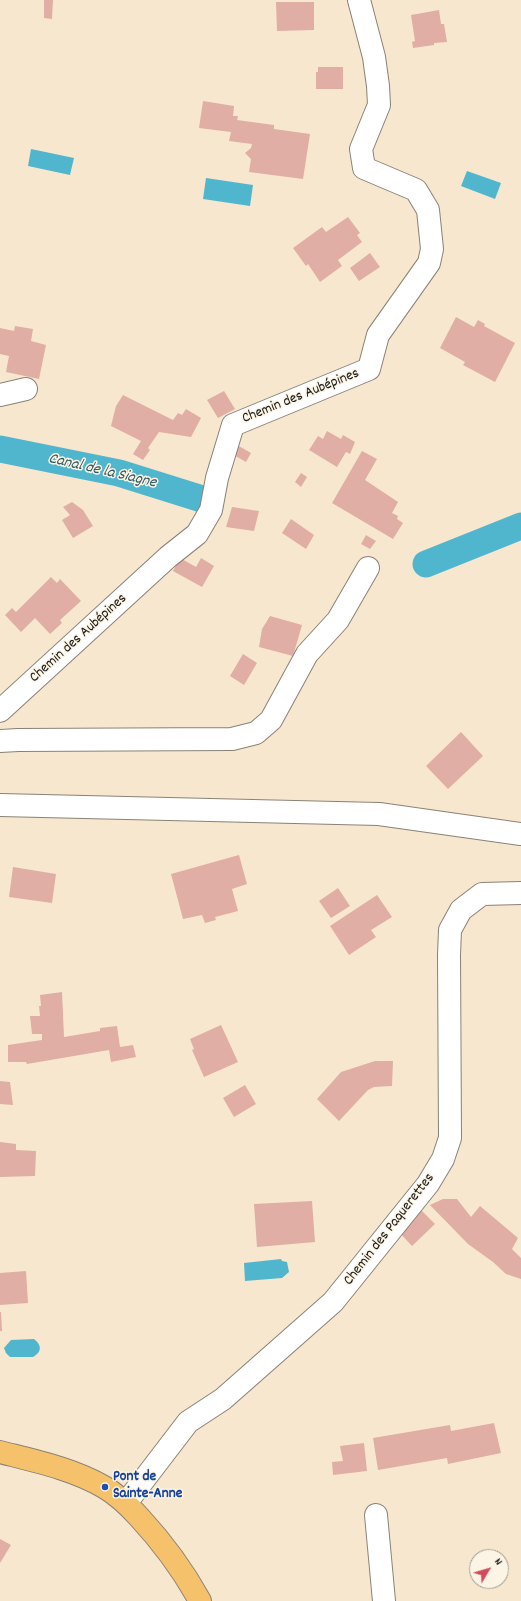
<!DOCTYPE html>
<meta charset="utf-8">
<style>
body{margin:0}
#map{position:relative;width:521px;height:1601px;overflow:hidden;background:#f7e7cf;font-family:Dekko,sans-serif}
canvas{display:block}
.north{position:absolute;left:469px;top:1549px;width:40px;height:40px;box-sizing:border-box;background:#fcf5e5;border:1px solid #a29e95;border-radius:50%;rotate:52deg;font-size:11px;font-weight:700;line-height:16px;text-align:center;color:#1c1c1c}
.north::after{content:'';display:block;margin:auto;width:14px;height:18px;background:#d1495b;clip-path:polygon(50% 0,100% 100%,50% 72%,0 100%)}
</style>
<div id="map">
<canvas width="521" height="1601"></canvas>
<div class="north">N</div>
</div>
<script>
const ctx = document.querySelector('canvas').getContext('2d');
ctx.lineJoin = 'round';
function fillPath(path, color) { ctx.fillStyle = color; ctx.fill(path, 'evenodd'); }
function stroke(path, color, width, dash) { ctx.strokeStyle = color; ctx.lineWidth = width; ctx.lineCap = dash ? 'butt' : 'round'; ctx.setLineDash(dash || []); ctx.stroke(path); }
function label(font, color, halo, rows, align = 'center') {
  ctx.font = font + ' Dekko,sans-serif'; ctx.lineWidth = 3; ctx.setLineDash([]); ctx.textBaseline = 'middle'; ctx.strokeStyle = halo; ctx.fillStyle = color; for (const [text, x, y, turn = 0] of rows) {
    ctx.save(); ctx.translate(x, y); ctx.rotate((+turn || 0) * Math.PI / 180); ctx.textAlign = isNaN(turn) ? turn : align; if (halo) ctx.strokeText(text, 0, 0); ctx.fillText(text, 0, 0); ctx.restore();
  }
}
const water = new Path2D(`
 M31 149 74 158 70 175 28 166Z
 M467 171 501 183 495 199 461 186Z
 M206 178 253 185 250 206 203 199Z
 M281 1259 282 1261 287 1262 289 1272 282 1278 245 1281 244 1263Z
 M34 1339C42 1345 42 1352 33 1357H10L6 1353 4 1348 11 1340Z`);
const canal = new Path2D(`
 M0 449 119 473 202 499
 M426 564 521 526`);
const building = new Path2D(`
 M44 0H53L52 19 44 18Z
 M276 2H314V30L277 31Z
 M439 10 441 24H444L447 42 434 43V45L413 48 412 42 415 41 411 15Z
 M318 67H343V89H316V72H318Z
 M203 101 234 106 233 116H238L237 120 274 125V129L310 134 303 179 249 172 251 159 245 153 251 148 252 144 229 141 231 132 199 128Z
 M348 217 360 233 357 235 362 242 338 260 342 266 320 282 308 264 306 266 293 248 322 227 326 232Z
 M370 253 380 267 359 281 350 268Z
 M456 317 474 327 478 320 485 324 484 326 515 343 495 382 463 365 465 362 440 348Z
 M15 326 33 329 31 341 46 345 39 379 6 372 9 356 0 354V328L14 331Z
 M224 391 235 409 218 418 207 400Z
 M123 395 173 420 178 413 182 415 186 409 201 418 191 437 159 432 148 448 150 450 143 460 133 454 141 441 111 426 116 406Z
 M327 431 341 439 343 435 355 442 350 454 346 452 337 467 309 450 318 436 323 439Z
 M237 445 251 453 246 462 232 454Z
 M362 451 377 459 365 480 398 502 392 513 398 516 397 519 403 523 393 539 332 503Z
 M301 473 307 477 301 487 295 482Z
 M72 502 83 510 93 526 73 538 62 520 70 515 63 507Z
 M232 507 259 511 254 531 226 527Z
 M291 519 314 535 306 549 282 533Z
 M366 535 376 541 370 549 361 544Z
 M180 558 196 567 201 558 214 566 202 587 173 571Z
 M51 577 57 583 60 579 81 601 60 620 62 623 50 634 35 618 21 632 5 615 12 608 16 612Z
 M270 616 302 625 293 656 259 647 262 629Z
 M243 654 257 663 244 685 230 676Z
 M461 732 483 756 448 789 426 766Z
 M239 855 247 884 232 889 238 911 215 917 216 920 205 923 202 915 183 919 171 874Z
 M13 867 56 874 52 903 9 897Z
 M338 888 350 906 331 918 319 901Z
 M377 895 392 917 371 930 376 937 349 955 330 926Z
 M62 992 64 1037 100 1031V1028L117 1026 120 1047 133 1045 136 1057 111 1062 109 1050 27 1064 26 1062H8V1045L42 1040V1034H32L30 1016H40L39 1006H41L40 995Z
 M221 1025 238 1062 204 1077 192 1050 194 1049 190 1039Z
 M375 1061H393L392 1086 374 1087 368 1090 339 1121 317 1099 341 1072Z
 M0 1081 10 1082 13 1105 0 1104Z
 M245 1085 256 1104 234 1117 223 1098Z
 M0 1142 16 1144V1150L36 1151 35 1176 0 1177Z
 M443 1199H457L471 1217 480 1206 518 1238 512 1249 521 1258V1279L506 1274 493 1262 468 1244 430 1205Z
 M312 1201 315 1242 257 1247 254 1204Z
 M419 1208 435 1224 412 1246 398 1231Z
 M26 1271 28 1303 0 1305V1273Z
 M0 1312H1L2 1331H0Z
 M494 1423 501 1453 448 1464 447 1458 378 1470 373 1438 450 1425 451 1431Z
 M364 1443 367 1471 333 1475 332 1462 343 1461 340 1446Z
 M0 1539 11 1545 0 1563Z`);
const minor = new Path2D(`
 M0 395 26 389
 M0 711 168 557 197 534 211 510 217 478 233 425 369 369 378 335 429 263 432 249 428 210 416 190 364 168 361 149 379 105 378 86 374 57 359 0
 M0 741 18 740 232 739 256 733 271 720 307 654 338 620 368 568
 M0 805 379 814 521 834
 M126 1503 188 1422 223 1399 333 1302 428 1184 443 1159 450 1138 449 955 450 930 461 910 482 894 521 893
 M376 1515 384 1601`);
const major = new Path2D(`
 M0 1452C35 1461 73 1469 104 1487 118 1495 129 1506 139 1517 163 1543 183 1570 200 1601`);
const markers = [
 [105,1487,4,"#1a4fb4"]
];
const streetNames = [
 ["Chemin des Aubépines",301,397,-22],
 ["Chemin des Aubépines",79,639,-42],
 ["Chemin des Paquerettes",390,1230,-52]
];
const transitNames = [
 ["Pont de",113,1478],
 ["Sainte-Anne",113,1495]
];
const waterNames = [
 ["Canal de la Siagne",102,472,13]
];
fillPath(water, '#50b6ce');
stroke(canal, '#50b6ce', 27);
fillPath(building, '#e0aea4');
stroke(minor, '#8a8276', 24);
stroke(major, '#8a8276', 24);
stroke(minor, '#fff', 22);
stroke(major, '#f5c16b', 22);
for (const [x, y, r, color] of markers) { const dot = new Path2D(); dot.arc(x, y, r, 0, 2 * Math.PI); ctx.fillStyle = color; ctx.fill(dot); stroke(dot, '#fcf5e5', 1.5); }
label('15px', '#1c1c1c', '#fcf5e5', streetNames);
label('bold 15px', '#164399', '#fcf5e5', transitNames, 'left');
label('italic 16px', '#315a63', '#fcf5e5', waterNames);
</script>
